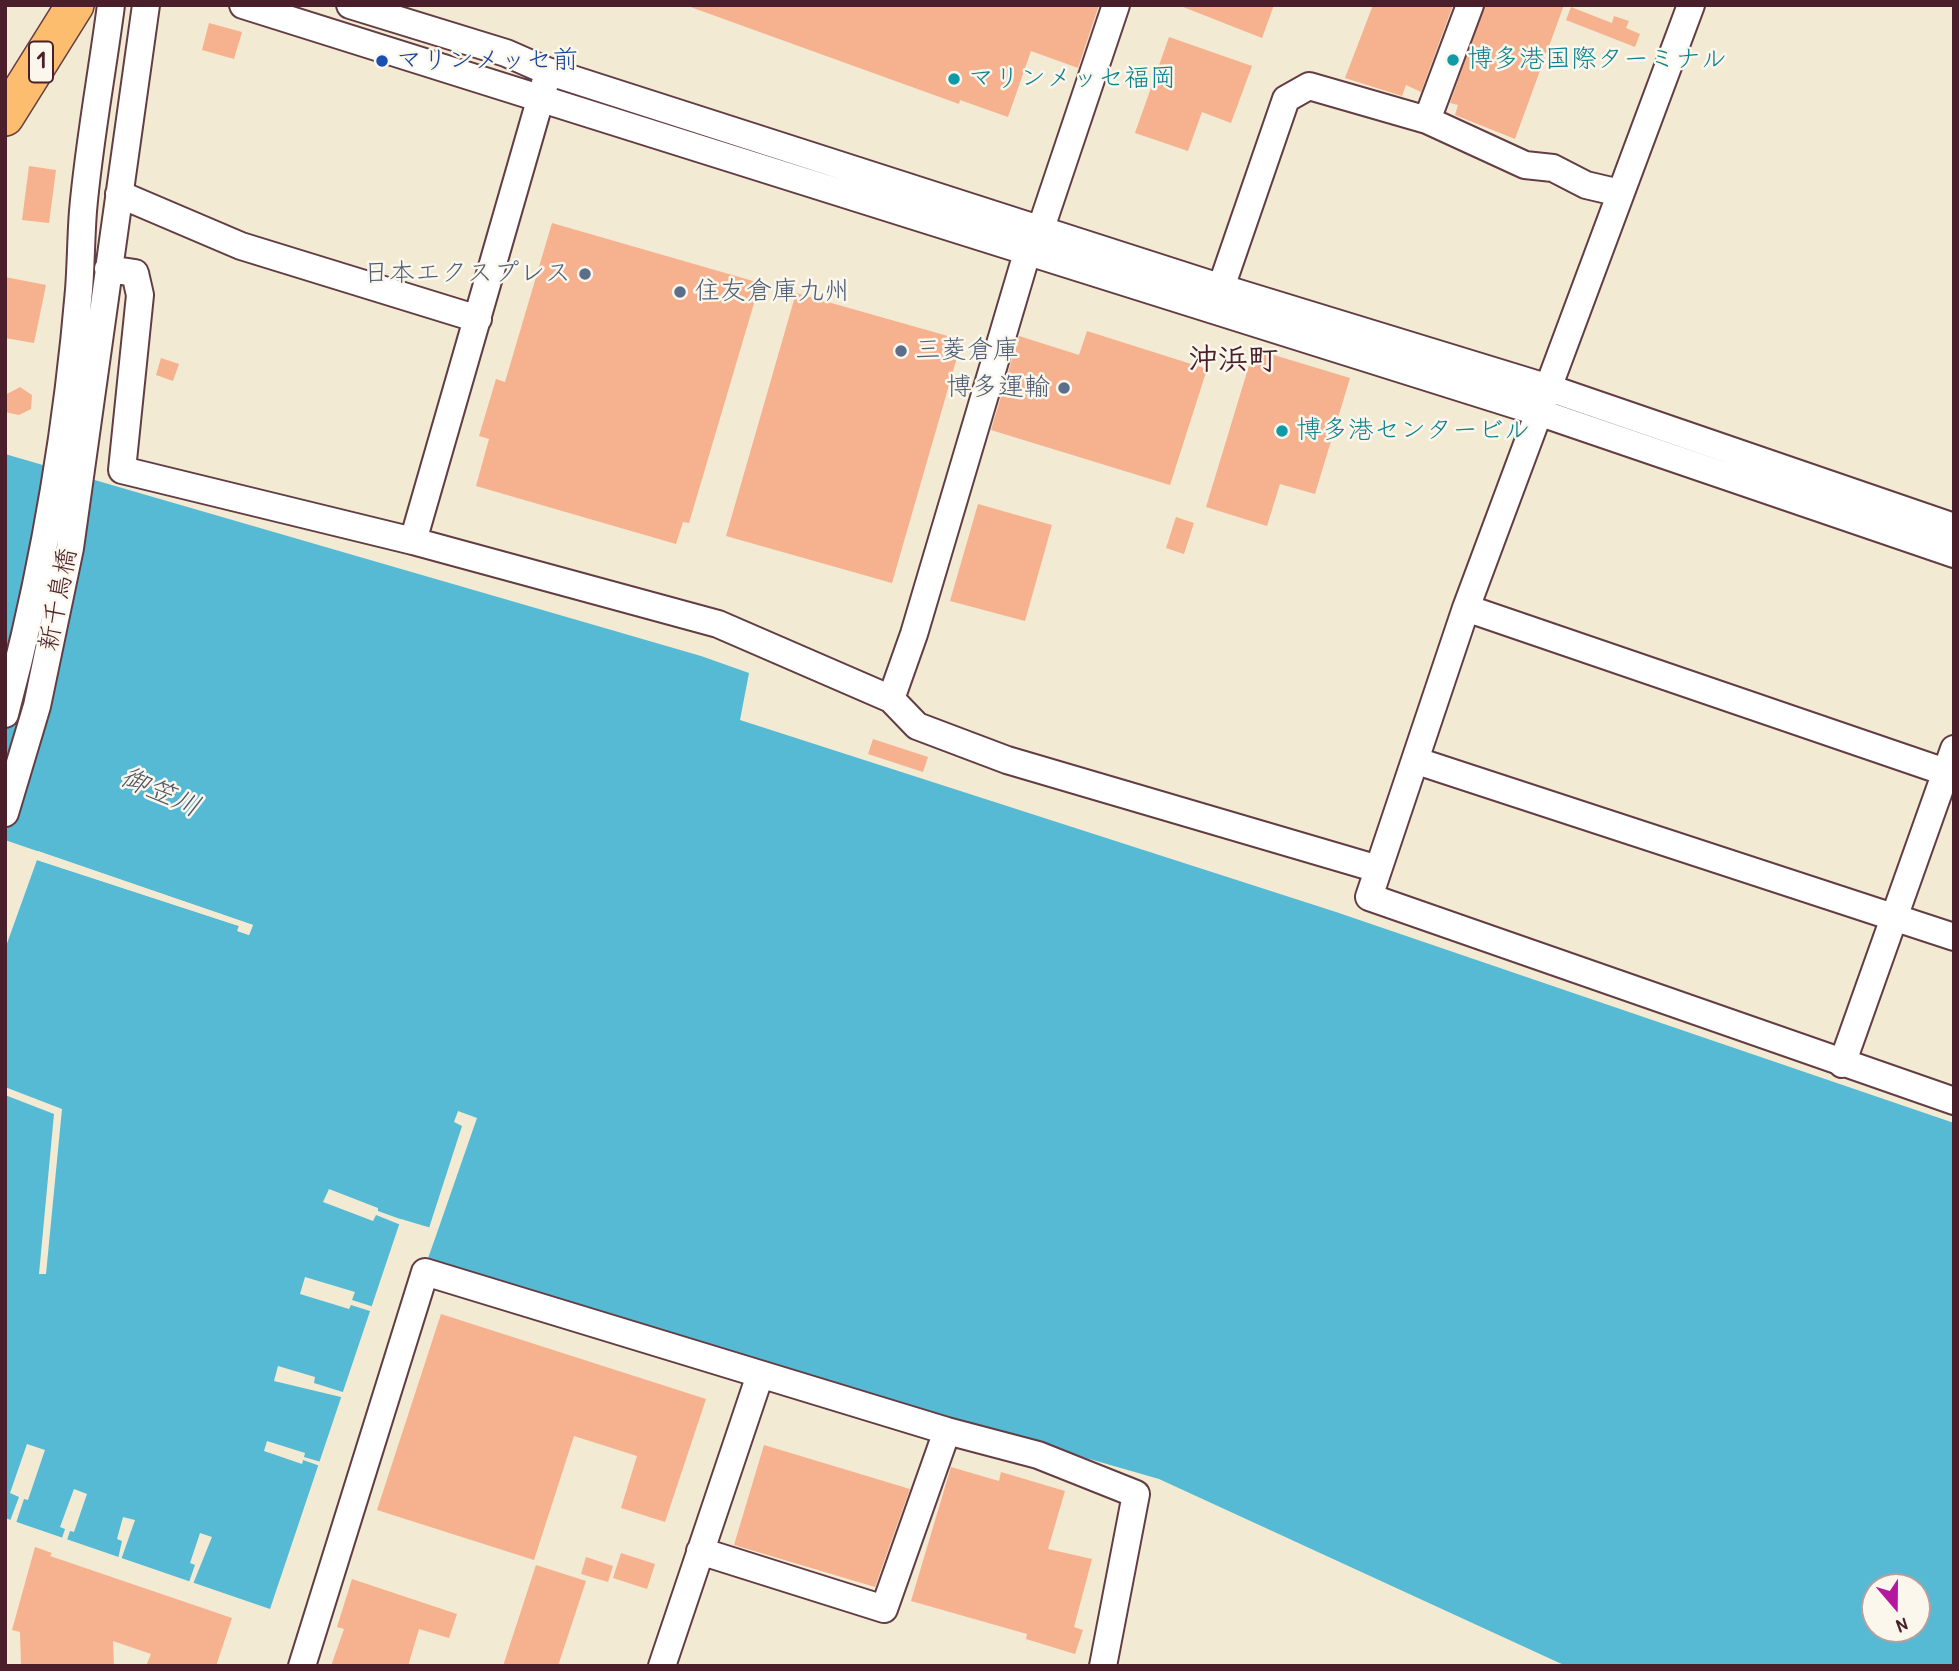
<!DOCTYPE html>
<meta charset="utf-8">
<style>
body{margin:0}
#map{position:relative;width:1959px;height:1671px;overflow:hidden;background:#f2ead2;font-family:"Patrick Hand",sans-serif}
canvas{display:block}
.frame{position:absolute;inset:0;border:7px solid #4a1f2b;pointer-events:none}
.north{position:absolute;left:1861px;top:1573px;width:70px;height:70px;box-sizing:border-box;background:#fbf7ec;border:2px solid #b4a19f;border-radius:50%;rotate:160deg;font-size:19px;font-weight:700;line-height:28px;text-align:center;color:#4a1f2b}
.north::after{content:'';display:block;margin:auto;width:24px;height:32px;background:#b5179e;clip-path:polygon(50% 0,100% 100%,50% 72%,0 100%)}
</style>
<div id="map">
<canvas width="1959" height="1671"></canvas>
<div class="frame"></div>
<div class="north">N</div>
</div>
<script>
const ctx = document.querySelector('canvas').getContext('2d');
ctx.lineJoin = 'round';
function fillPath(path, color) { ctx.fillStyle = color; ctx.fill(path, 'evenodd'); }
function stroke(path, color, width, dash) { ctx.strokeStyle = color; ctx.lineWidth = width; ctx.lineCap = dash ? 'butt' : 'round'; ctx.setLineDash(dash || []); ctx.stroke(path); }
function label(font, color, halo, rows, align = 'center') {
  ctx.font = font + ' "Patrick Hand","Klee One",sans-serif'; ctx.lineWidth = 5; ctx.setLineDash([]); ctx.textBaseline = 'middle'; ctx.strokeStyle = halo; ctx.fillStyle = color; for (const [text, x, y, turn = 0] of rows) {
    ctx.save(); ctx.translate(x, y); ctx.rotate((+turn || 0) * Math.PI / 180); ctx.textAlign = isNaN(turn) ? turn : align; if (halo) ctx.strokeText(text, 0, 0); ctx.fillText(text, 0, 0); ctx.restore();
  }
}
const water = new Path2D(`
 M5 454 701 656 749 673 740 720 1336 912 1954 1123V1666H1566L1159 1479 707 1349 426 1264 438 1230 401 1219 270 1609 5 1518V949L37 860 239 926 238 931 249 935 253 925 5 840ZM1875 1587H1917V1629H1875Z`);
const pier = new Path2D(`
 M38 851 253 925 249 935 237 931 239 926 37 860V857L156 895 38 855Z
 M5 1087 62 1109 46 1274H39L54 1114 5 1095Z
 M458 1111 477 1118 438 1230 429 1228 462 1126 454 1122Z
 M329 1189 378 1208V1211L403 1220 401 1225 376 1215 373 1221 323 1202Z
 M305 1277 355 1292 352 1300 374 1307 373 1312 351 1305 349 1309 300 1294Z
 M278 1366 315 1377 314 1383 346 1393 345 1398 274 1381Z
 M267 1441 305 1453 304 1457 321 1462 320 1466 303 1460 302 1464 264 1451Z
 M27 1444 45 1450 28 1500 24 1499 16 1523 10 1521 19 1497 10 1493Z
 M74 1489 87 1494 74 1532 70 1531 66 1543 61 1541 65 1529 60 1527Z
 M123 1517 135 1520 121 1560 118 1559 122 1541 117 1539Z
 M200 1533 212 1537 193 1584 189 1582 195 1565 190 1563Z`);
const building = new Path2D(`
 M685 5H1099L1078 68 1031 51 1008 117 960 100 959 104Z
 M1178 5H1274L1262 38Z
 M1373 5H1453L1421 92 1406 85 1402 96 1345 78Z
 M1485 5H1564L1515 139 1455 115 1458 105 1450 103Z
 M1571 7 1612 23 1614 16 1629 21 1626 28 1640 34 1635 47 1566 20Z
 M209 23 242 32 234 59 202 50Z
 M1169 37 1252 66 1231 123 1202 112 1188 151 1135 133Z
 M29 166 56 170 49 223 22 220Z
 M552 223 760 283 689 523 683 522 676 544 476 486 489 439 479 436 496 379 505 382Z
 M5 277 46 285 34 343 5 338Z
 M796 293 962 340 892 583 726 536Z
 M1087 331 1207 369 1170 485 991 430 1019 336 1079 355Z
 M1254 349 1350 378 1315 494 1280 484 1267 526 1206 507Z
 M161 358 179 364 173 381 156 375Z
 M20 387 32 395 31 409 19 415 5 412V395Z
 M978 504 1052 525 1025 621 950 601Z
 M1176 517 1194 523 1184 554 1166 548Z
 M873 739 928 757 923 772 868 754Z
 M441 1314 706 1399 665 1522 621 1508 637 1456 574 1436 534 1560 377 1510Z
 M764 1445 910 1489 875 1587 734 1545Z
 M951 1467 999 1481 1001 1472 1065 1491 1048 1549 1092 1559 1074 1627 1083 1630 1075 1654 1026 1639 1027 1634 911 1601Z
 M35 1547 52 1553 50 1556 232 1618 216 1666H146L151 1654 113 1641 114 1666H21L20 1632 12 1630Z
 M621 1553 655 1564 647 1589 613 1578Z
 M586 1557 613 1566 608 1582 581 1574Z
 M536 1565 586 1581 558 1666H503Z
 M352 1579 457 1614 449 1638 419 1629 408 1666H331L344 1629 337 1627Z`);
const minor = new Path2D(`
 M243 5 1541 413 1954 554
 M350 5 506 53 547 71 1222 288 1549 388 1954 527
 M1691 5 1466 608 1369 897 1954 1101
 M1427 120 1470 5
 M119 194 241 246 478 319
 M108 269 135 273 140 295 122 470 413 541 718 624 891 699 917 726 1007 760 1378 869
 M1216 302 1286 99 1309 86 1427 120 1525 165 1553 168 1586 185 1620 193
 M413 541 545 83
 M1466 608 1954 775
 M891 699 914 634 1027 253 1041 228 1116 5
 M5 714C42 577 67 432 79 290 81 264 81 237 83 211 89 142 102 74 111 5
 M1417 761 1954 937
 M5 813 37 706 70 548 146 5
 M1842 1064 1954 749
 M700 1551 884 1609 947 1431
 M302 1666 425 1272 947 1431 1038 1455 1136 1494 1103 1666
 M662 1666 760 1375`);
const highway = new Path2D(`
 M5 117 75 5`);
const markers = [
 [1453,60,7,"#0f9aa8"],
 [382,61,7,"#1a4fb4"],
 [954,79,7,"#0f9aa8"],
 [585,274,7,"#5c6f8a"],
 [680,292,7,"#5c6f8a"],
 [901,351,7,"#5c6f8a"],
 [1064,388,7,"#5c6f8a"],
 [1282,431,7,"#0f9aa8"]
];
const shields = [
 [41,62,24]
];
const shieldNames = [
 ["1",41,62]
];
const cultureNames = [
 ["博多港国際ターミナル",1467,60],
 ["マリンメッセ福岡",968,79],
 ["博多港センタービル",1296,431]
];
const transitNames = [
 ["マリンメッセ前",396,61]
];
const serviceNames = [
 ["日本エクスプレス",571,274],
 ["住友倉庫九州",694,292,"left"],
 ["三菱倉庫",915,351,"left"],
 ["博多運輸",1050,388]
];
const streetNames = [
 ["新千鳥橋",59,600,-79]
];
const waterNames = [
 ["御笠川",160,793,24]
];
const quarterNames = [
 ["沖浜町",1233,361]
];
fillPath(water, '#56bad4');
fillPath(pier, '#f2ead2');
fillPath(building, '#f6b18f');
stroke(minor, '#633d44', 30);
stroke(highway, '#633d44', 40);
stroke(minor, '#fff', 26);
stroke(highway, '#fcbd6f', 37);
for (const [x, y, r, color] of markers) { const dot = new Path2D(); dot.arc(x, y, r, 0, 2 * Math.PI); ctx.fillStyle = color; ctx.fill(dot); stroke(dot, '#fbf7ec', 2.5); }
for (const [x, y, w] of shields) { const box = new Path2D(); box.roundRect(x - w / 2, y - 20.5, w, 41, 5); ctx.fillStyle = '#fbf7ec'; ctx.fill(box); stroke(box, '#4a1f2b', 2); }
label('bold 24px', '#4a1f2b', null, shieldNames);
label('26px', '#0d838f', '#fbf7ec', cultureNames, 'left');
label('26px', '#164399', '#fbf7ec', transitNames, 'left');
label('26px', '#4e5e75', '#fbf7ec', serviceNames, 'right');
label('26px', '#4a1f2b', '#fbf7ec', streetNames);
label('italic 28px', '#4e5566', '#fbf7ec', waterNames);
label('bold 30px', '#4a1f2b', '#fbf7ec', quarterNames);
</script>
